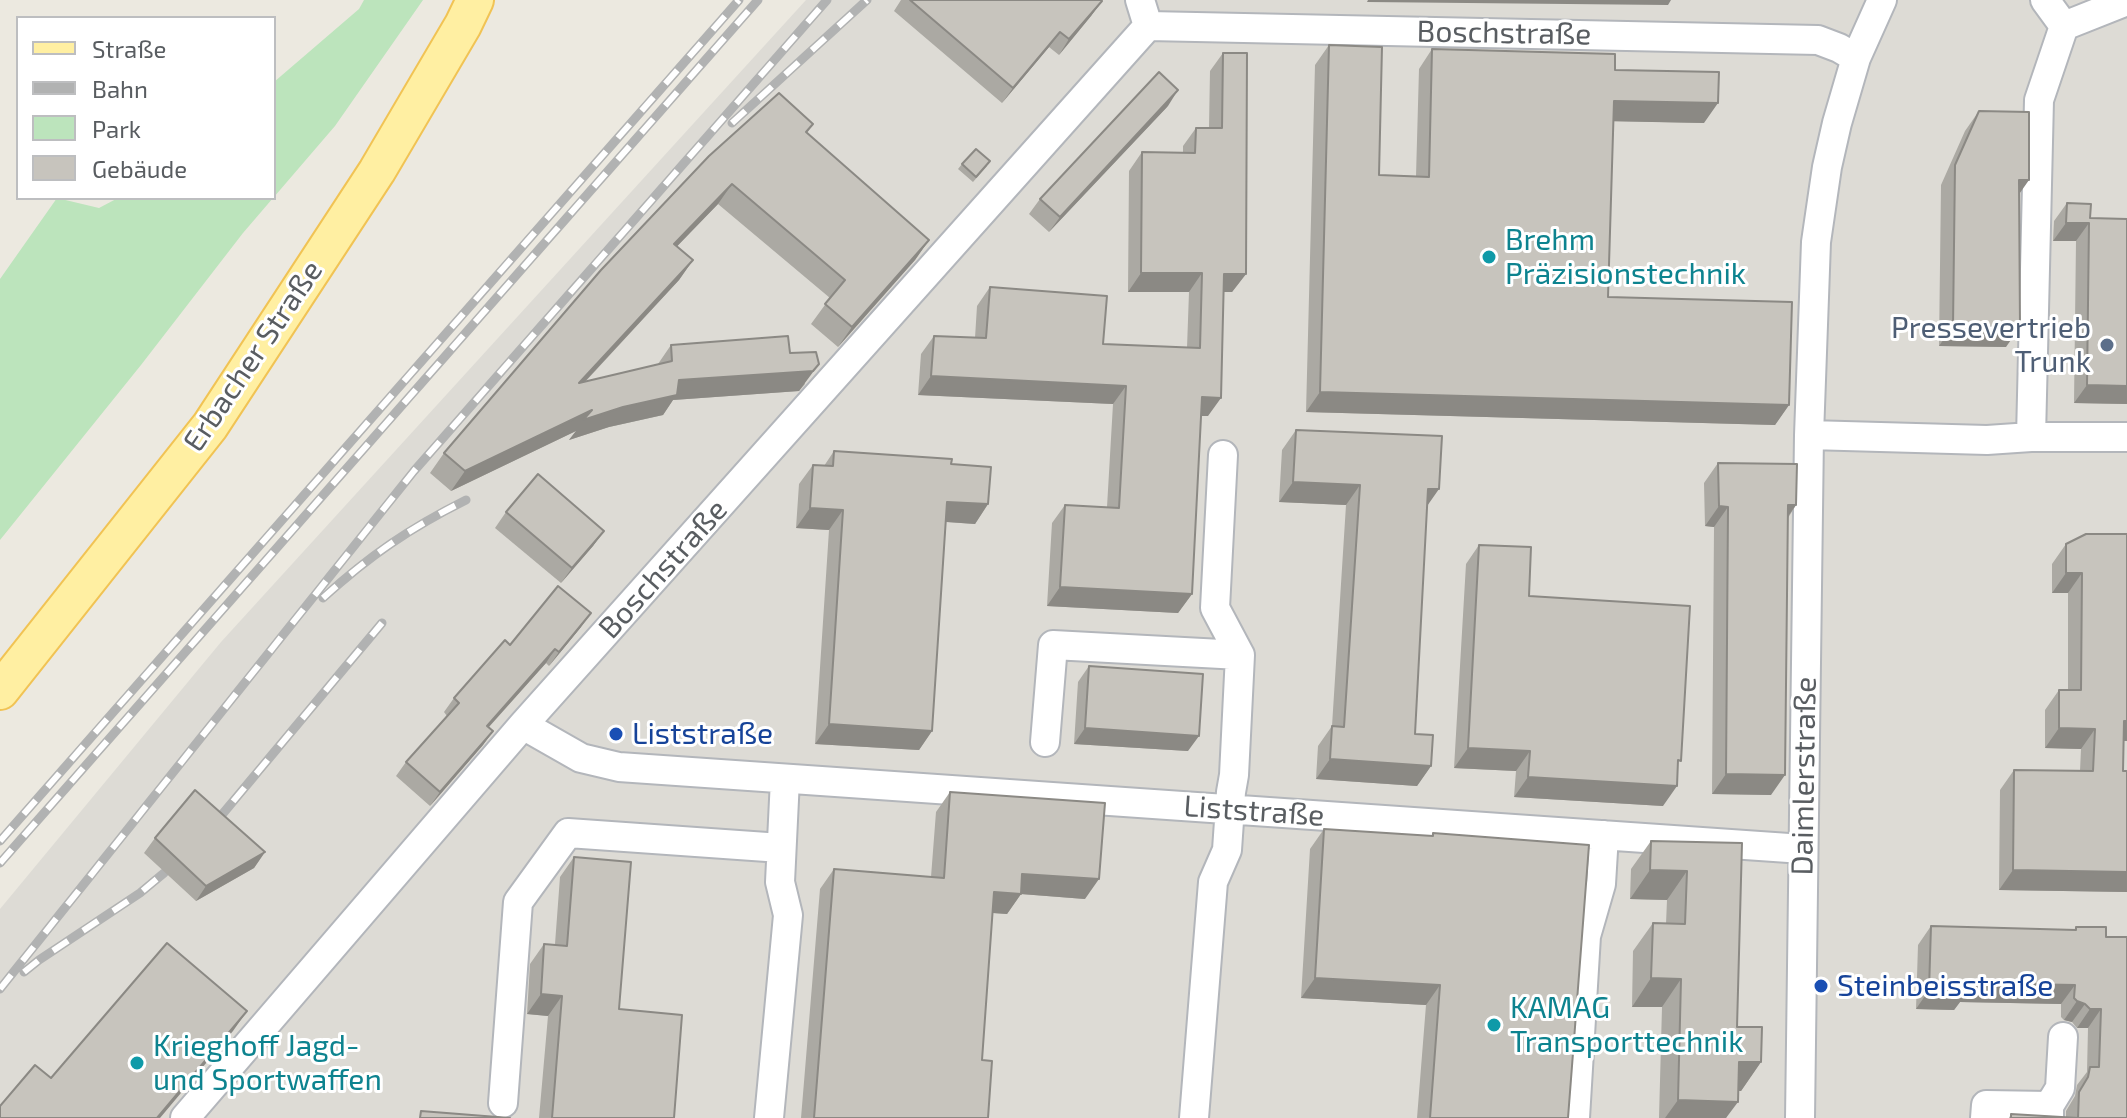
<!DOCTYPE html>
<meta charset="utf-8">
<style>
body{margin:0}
#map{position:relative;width:2127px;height:1118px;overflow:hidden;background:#ece9e0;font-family:"Exo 2",sans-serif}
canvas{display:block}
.legend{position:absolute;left:16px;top:16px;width:260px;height:184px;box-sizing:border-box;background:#fff;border:2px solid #bdbec0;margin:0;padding:10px 14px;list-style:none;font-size:24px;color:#595d61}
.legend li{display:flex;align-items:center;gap:16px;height:40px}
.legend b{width:40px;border:2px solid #bdbec0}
</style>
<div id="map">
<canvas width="2127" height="1118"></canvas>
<ul class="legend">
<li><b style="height:10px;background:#ffefa2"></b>Straße</li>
<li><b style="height:10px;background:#b1b2b2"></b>Bahn</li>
<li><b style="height:22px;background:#bce4bc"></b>Park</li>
<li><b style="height:22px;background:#c7c4bd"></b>Gebäude</li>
</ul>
</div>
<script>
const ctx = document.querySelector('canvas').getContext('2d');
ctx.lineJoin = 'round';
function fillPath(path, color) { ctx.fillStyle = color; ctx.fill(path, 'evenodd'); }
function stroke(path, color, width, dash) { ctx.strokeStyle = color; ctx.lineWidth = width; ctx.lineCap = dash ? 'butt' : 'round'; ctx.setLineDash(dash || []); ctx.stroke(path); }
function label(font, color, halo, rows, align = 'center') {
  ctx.font = font + ' "Exo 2",sans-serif'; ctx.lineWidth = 6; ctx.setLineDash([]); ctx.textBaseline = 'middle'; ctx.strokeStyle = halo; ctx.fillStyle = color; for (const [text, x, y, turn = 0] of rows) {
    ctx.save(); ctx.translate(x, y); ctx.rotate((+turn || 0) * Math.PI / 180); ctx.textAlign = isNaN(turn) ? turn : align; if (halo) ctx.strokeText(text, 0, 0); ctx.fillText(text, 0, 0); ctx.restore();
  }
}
const industrial = new Path2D(`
 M806 0H2127V1118H0V909L221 642Z`);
const green = new Path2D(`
 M364 0H423L335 126 274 197V82L359 9Z
 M57 198 99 208 118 198H273L243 233 141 365 0 540V279Z`);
const minor = new Path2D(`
 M1140 0 1148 26
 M2045 0 2064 26
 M2064 26 2127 1
 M1809 435 1987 440 2031 437H2127
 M2031 437 2039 100 2064 26
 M523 725 581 758 619 767 1803 849
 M1045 742 1053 645 1240 655
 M503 1103 518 902 568 833 781 848
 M185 1118 523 725 1148 26 1818 40 1839 48 1856 58
 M769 1118 788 915 780 882 785 779
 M1194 1118 1213 882 1227 850 1231 792 1234 775 1240 655 1215 608 1223 455
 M1575 1118 1586 936 1601 884 1604 835
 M1800 1118 1809 435 1816 242 1827 167 1837 123 1856 58 1882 0
 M1985 1118 1986 1105 2049 1106
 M2049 1118V1106L2060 1088 2063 1037`);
const major = new Path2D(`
 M0 691 210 426 377 171 463 25 475 0`);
const rail = new Path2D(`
 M732 123 867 0
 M323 598C369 556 410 528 466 500
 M210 829 382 623
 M0 841 739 0
 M0 863 758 0
 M24 972 39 960 140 893 164 873
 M0 989 414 471 827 0`);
const wall = new Path2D(`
 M901 0H1101L1102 1 1091 16 1059 55 1049 47 1002 103 894 11Z
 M1329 45 1379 175 1416 176 1419 69 1432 49 1615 70 1704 123 1613 121 1608 297 1789 405 1775 425 1306 412 1315 65Z
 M1223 53 1246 274 1232 292H1224L1208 416H1201L1192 594 1178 613 1047 606 1052 523 1065 505 1107 507 1113 404 918 395 921 354 934 336 975 338 977 306 990 287 1103 344 1187 348 1189 292H1128L1129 171 1142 152 1183 153V146L1196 128H1209L1210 71Z
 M1168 106 1049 232 1029 214 1040 199Z
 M1979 111 2019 193 2006 347 1939 346 1941 185 1965 131Z
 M813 124 807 133 929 240 915 260 838 347 811 324 830 298 718 204 677 246 693 260 679 280 585 382 658 364 671 345 790 353 805 384 799 391 673 400 663 415 609 427 569 440 576 431 451 491 430 473 444 453 601 270Z
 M962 164 987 166 973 182 958 169Z
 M2067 203 2090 218 2127 404 2074 403 2076 241H2053L2054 221Z
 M1296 430 1427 507 1415 734 1431 766 1417 786 1316 779 1318 746 1332 726 1346 505 1279 502 1282 450Z
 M834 451 951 464 988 504 975 524 946 522 932 731 919 750 815 744 829 530 796 528 799 484 813 465 824 466Z
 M1718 463 1796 505 1788 518 1771 795 1712 794 1714 527 1705 526 1704 483Z
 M506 512 604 531 593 546 561 583 495 528Z
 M2127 534V741H2124L2123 771H2127V892L1999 890 2000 790 2014 770 2080 771 2081 749 2045 748V710L2059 690H2068V593H2052V564L2066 544Z
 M1479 545 1529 596 1663 806 1514 797 1516 771 1454 768 1466 564Z
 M581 627 549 666 546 663 489 727 493 731 483 745 430 806 396 776 406 762 447 716 444 712 454 698 510 645Z
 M1089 666 1188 751 1074 744 1078 682Z
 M950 792 1085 899 1021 894 1007 914 992 913 982 1060 988 1118H801L820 889 834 869 931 877 936 812Z
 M1324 829 1431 836 1433 833 1568 1118H1417L1426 1005 1301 998 1310 849Z
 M155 838 265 852 254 868 196 901 144 853Z
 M1651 841 1742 843 1737 1027 1761 1062 1741 1091H1738L1726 1118H1659L1662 1007H1632L1633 951 1653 923 1666 924 1667 900 1630 899 1631 869Z
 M574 857 619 1009 674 1118H539L548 1016 527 1014 530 964 544 944H555L560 877Z
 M1931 926 2074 930 2076 927 2106 937 2127 1118H2009L2011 1114 2066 1117V1111L2075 1096 2077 1085 2087 1072 2088 1028H2077L2072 1022 2064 1020 2061 1017V1004L1960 1002 1954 1010 1916 1009 1918 945Z`);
const shadedWall = new Path2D(`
 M1368 0H1671L1668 5 1367 2Z
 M1102 1 1091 16 1059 55 1069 39Z
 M1060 32 1049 47 1002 103 1013 88Z
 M1178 90 1168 106 1049 232 1060 217Z
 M1614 101 1718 103 1704 123 1600 121Z
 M2019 180H2029L2015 200Z
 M732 184 718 204 660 264 674 244Z
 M2066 223H2089L2076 241H2053Z
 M929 240 915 260 838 347 852 327Z
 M693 260 679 280 565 403 579 383Z
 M1141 273H1202L1189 292H1128Z
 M1224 274H1246L1232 292H1211Z
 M1953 326 2020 327 2006 347 1939 346Z
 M819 364 799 391 673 400 663 415 609 427 569 440 576 431 451 491 465 471 592 410 623 407 679 380Z
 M931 376 1126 386 1113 404 918 395Z
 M2087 385 2127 386V404L2074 403Z
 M1320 392 1789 405 1775 425 1306 412Z
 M1202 397 1221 398 1208 416H1189Z
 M1293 482 1360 485 1346 505 1279 502Z
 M1428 489H1439L1425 509Z
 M947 502 988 504 975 524 934 521Z
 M1788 505H1796L1782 525Z
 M1719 506 1728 507 1714 527 1705 526Z
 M810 508 843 510 829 530 796 528Z
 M604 531 593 546 561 583 572 568Z
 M2066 573H2082L2068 593H2052Z
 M1060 587 1192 594 1178 613 1047 606Z
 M591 613 581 627 549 666 559 652Z
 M555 649 546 663 477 740 487 726Z
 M2124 721H2127V741H2110Z
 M829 724 932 731 919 750 815 744Z
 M1085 728 1199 736 1188 751 1074 744Z
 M2059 728 2095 729 2081 749 2045 748Z
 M493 731 483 745 430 806 440 792Z
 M1468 748 1530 751 1516 771 1454 768Z
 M1330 759 1431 766 1417 786 1316 779Z
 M1726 774 1785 775 1771 795 1712 794Z
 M1528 777 1677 786 1663 806 1514 797Z
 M265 852 254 868 196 901 206 886Z
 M1650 870 1687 871 1667 900 1630 899Z
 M2013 870 2127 872V892L1999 890Z
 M1022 874 1099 879 1085 899 1021 894 1007 914 980 912 994 892Z
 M1315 978 1440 985 1426 1005 1301 998Z
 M1651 978 1681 979 1662 1007H1632Z
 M1967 983 2075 985 2061 1004 1960 1002 1954 1010 1916 1009 1929 990Z
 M541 994 562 996 548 1016 527 1014Z
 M2077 1001 2085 1004 2072 1022 2064 1020Z
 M2090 1009H2101L2088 1028H2077Z
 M247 1011 233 1031 160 1118H157Z
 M1739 1062H1761L1741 1091 1719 1090Z
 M1678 1100 1738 1102 1726 1118H1665Z`);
const building = new Path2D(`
 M910 0H1101L1102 1 1069 39 1060 32 1013 88Z
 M1329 45 1382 47 1379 175 1429 177 1432 49 1615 54V70L1719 72 1718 103 1614 101 1608 297 1792 302 1789 405 1320 392Z
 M1223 53H1247L1246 274H1224L1221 398 1202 397 1192 594 1060 587 1065 505 1119 508 1126 386 931 376 934 336 986 338 990 287 1107 296 1103 344 1200 348 1202 273H1141L1142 152 1195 153 1196 128H1222Z
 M1159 72 1178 90 1060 217 1040 199Z
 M779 93 813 124 806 132 929 240 852 327 825 304 845 280 732 184 674 244 693 260 579 383 672 361 671 345 788 336 790 353 816 352 819 364 813 371 679 380 677 395 623 407 583 420 592 410 465 471 444 453 601 270 709 156Z
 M1979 111 2029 112V180H2019L2020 327 1953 326 1955 165Z
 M976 149 990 161 976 177 962 164Z
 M2067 203 2091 204 2090 218 2127 219V386L2087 385 2089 223H2066Z
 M1296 430 1442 436 1439 489H1428L1415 734 1433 735 1431 766 1330 759 1332 726 1344 727 1360 485 1293 482Z
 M834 451 952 459 951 464 991 467 988 504 947 502 932 731 829 724 843 510 810 508 813 465 833 466Z
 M1718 463 1797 464 1796 505H1788L1785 775 1726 774 1728 507 1719 506Z
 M538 474 604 531 572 568 506 512Z
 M2086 534H2127V721H2124L2123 771H2127V872L2013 870 2014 770 2093 771 2095 729 2059 728V690H2081L2082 573H2066V544Z
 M1479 545 1531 547 1529 596 1690 606 1681 761 1678 760 1677 786 1528 777 1530 751 1468 748Z
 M558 586 591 613 559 652 555 649 487 726 493 731 440 792 406 762 459 703 454 698 505 640 510 645Z
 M1089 666 1203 674 1199 736 1085 728Z
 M195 790 265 852 206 886 155 838Z
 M950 792 1105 803 1099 879 1022 874 1021 894 994 892 982 1060 992 1061 988 1118H814L834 869 944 878Z
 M1324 829 1433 836V833L1589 845 1568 1118H1430L1440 985 1315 978Z
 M1651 841 1742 843 1737 1027H1762L1761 1062H1739L1738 1102 1678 1100 1681 979 1651 978 1653 923 1685 924 1687 871 1650 870Z
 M574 857 631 862 619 1009 682 1015 674 1118H552L562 996 541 994 544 944 567 946Z
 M1931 926 2076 930V927H2106V937H2127V1118H2011V1114L2078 1118 2079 1092 2088 1077 2090 1067H2099L2101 1009H2090L2085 1004 2077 1001 2074 998 2075 985 1967 983V991L1929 990Z
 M167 943 247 1011 157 1118H0V1106L35 1065 51 1078Z
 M421 1111 510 1118H420Z`);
const markers = [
 [1489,257,8,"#0f9aa8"],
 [2107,345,8,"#5c6f8a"],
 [616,734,8,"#1a4fb4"],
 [1821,986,8,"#1a4fb4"],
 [1494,1025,8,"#0f9aa8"],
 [137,1063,8,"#0f9aa8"]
];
const streetNames = [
 ["Boschstraße",1504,33,1],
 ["Erbacher Straße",253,356,-56],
 ["Boschstraße",663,569,-48],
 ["Daimlerstraße",1804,776,-89],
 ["Liststraße",1254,811,4]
];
const cultureNames = [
 ["Brehm",1505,240],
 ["Präzisionstechnik",1505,274],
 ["KAMAG",1510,1008],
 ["Transporttechnik",1510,1042],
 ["Krieghoff Jagd-",153,1046],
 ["und Sportwaffen",153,1080]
];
const serviceNames = [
 ["Pressevertrieb",2091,328],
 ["Trunk",2091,362]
];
const transitNames = [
 ["Liststraße",632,734],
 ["Steinbeisstraße",1837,986]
];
fillPath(industrial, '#dddbd5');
fillPath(green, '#bce4bc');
stroke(minor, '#b3b6bb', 32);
stroke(major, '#f1c354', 40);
stroke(minor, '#fff', 28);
stroke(major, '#ffefa2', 36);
stroke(rail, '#b1b2b2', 9);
stroke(rail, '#fff', 6, [18]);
fillPath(wall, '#aba9a3');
fillPath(shadedWall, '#8b8984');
fillPath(building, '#c7c4bd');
stroke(building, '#8b8984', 2);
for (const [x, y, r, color] of markers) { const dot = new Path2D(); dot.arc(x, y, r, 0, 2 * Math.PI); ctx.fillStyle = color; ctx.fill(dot); stroke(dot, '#fff', 3); }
label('30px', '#595d61', '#fff', streetNames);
label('30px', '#0d838f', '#fff', cultureNames, 'left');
label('30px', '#4e5e75', '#fff', serviceNames, 'right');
label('30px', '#164399', '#fff', transitNames, 'left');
</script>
